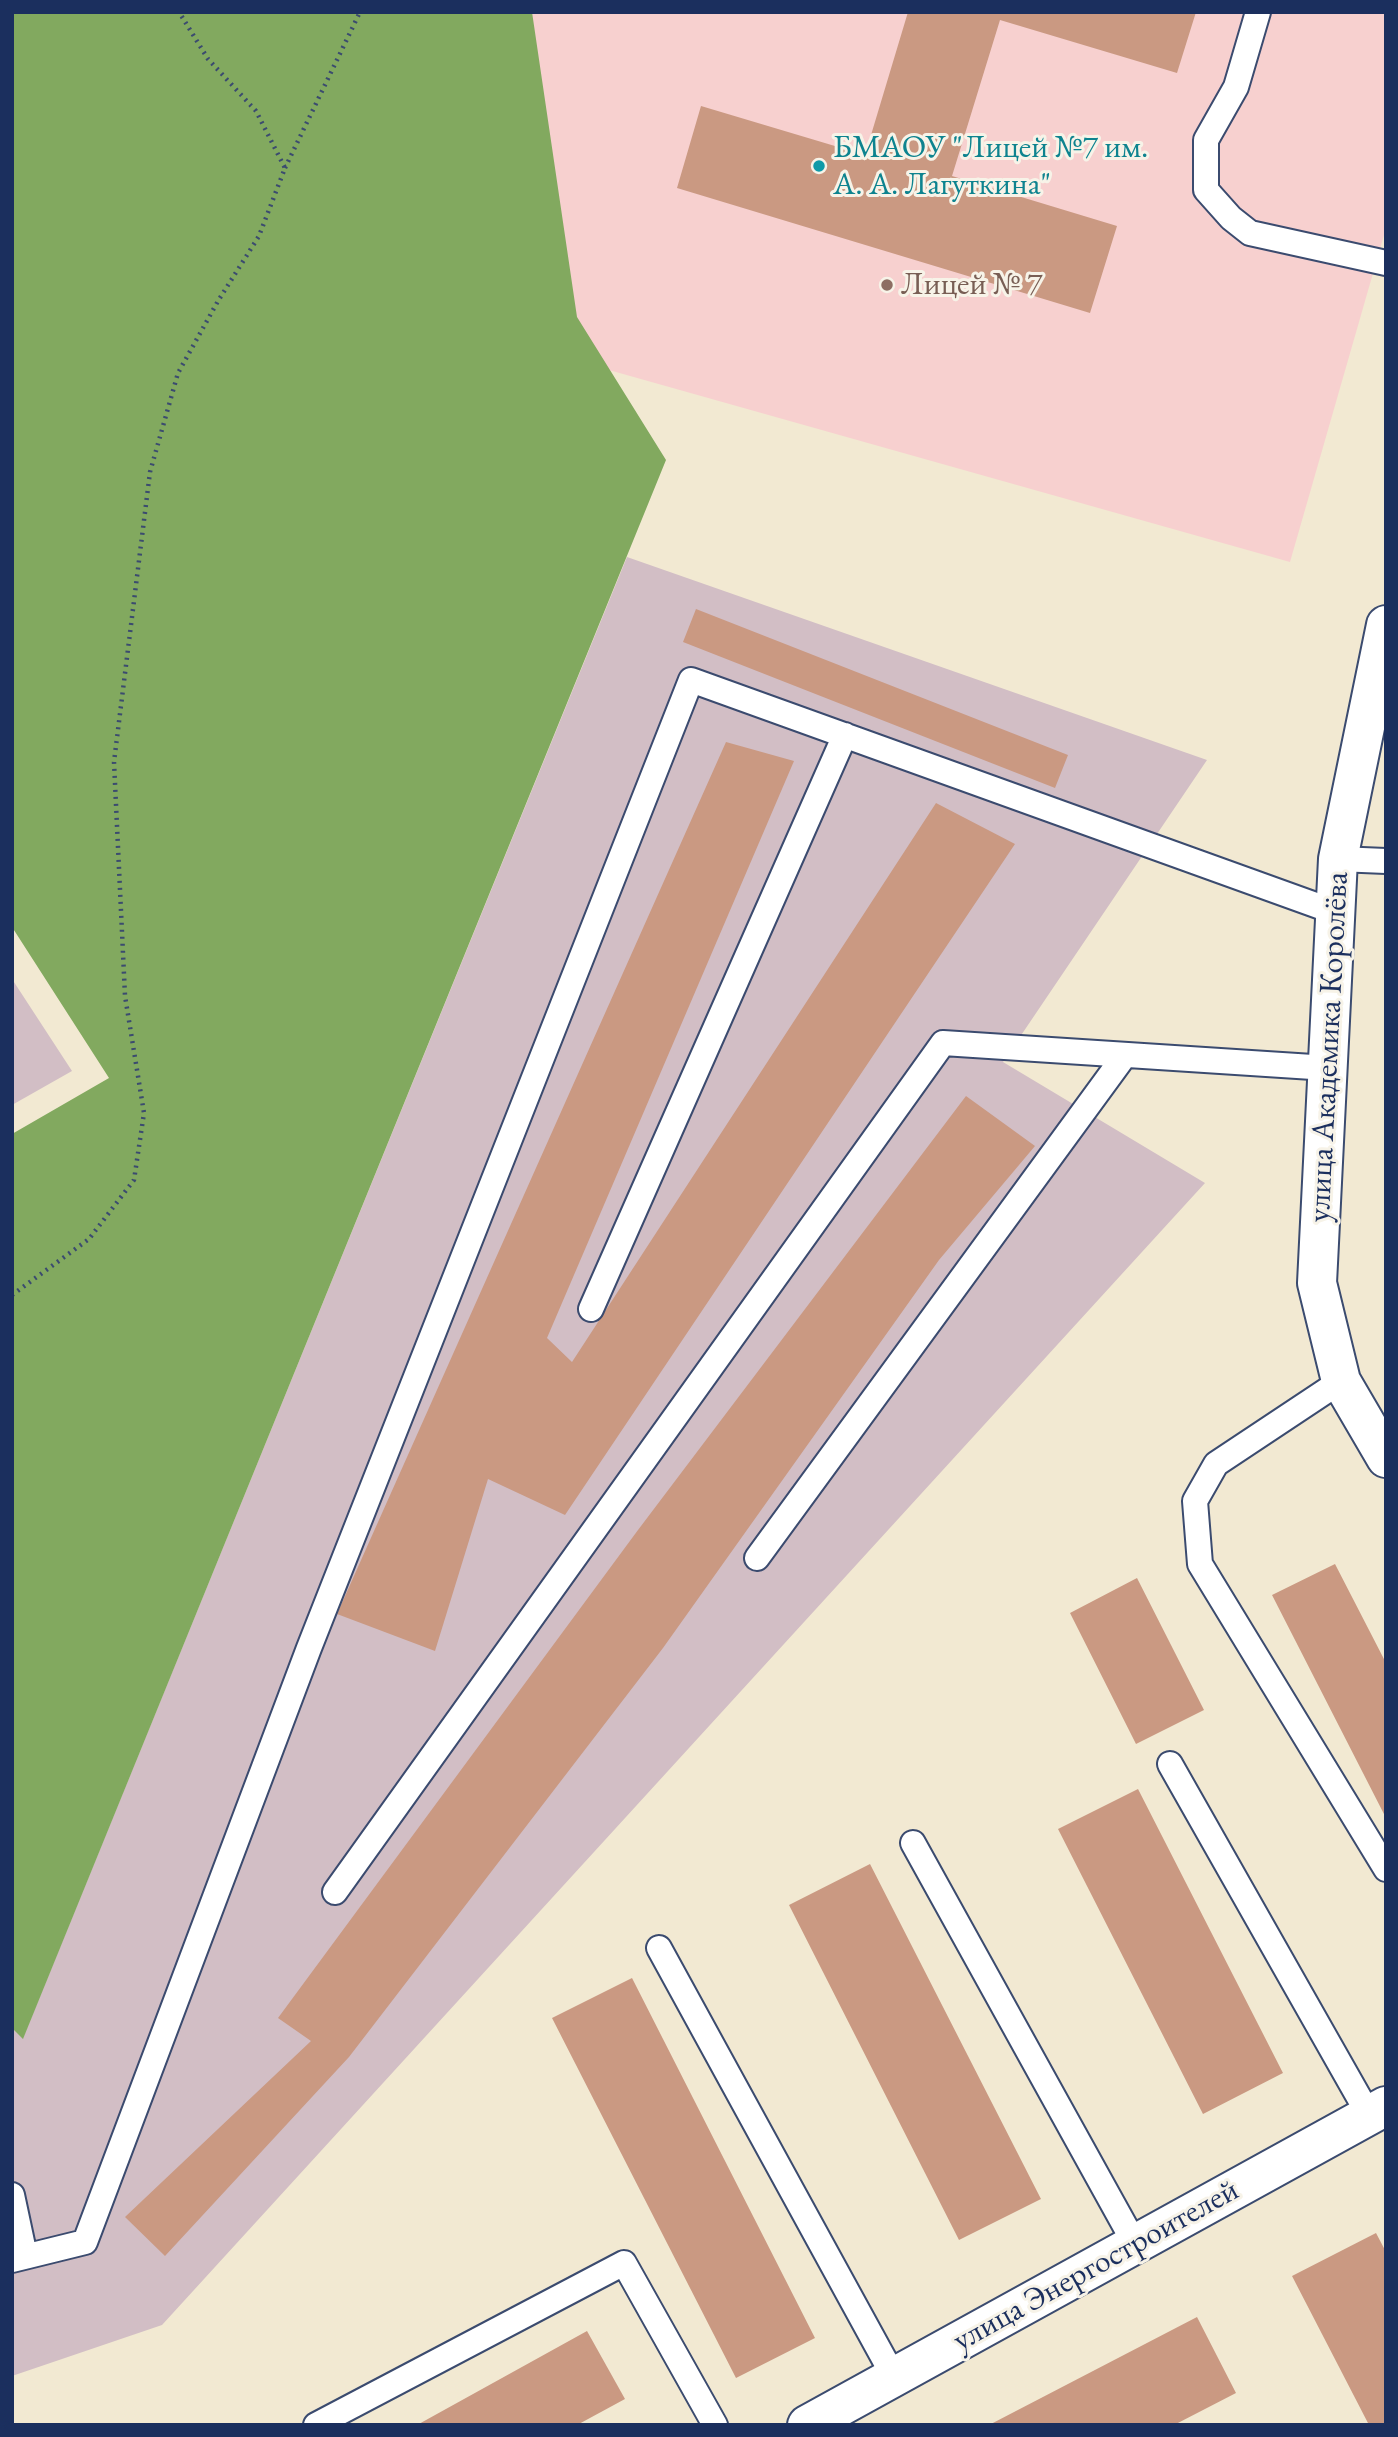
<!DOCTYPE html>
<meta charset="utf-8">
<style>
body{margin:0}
#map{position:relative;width:1398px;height:2437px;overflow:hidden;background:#f2e9d2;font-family:"EB Garamond",serif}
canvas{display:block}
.frame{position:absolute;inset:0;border:14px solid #1b2f5e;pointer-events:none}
</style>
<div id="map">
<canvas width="1398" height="2437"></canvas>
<div class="frame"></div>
</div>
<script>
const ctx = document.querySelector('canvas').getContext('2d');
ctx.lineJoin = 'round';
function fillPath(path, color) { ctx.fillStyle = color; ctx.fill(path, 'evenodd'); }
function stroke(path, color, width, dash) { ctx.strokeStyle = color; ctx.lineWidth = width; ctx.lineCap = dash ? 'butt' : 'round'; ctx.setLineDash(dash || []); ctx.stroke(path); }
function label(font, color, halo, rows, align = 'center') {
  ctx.font = font + ' "EB Garamond",serif'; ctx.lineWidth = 6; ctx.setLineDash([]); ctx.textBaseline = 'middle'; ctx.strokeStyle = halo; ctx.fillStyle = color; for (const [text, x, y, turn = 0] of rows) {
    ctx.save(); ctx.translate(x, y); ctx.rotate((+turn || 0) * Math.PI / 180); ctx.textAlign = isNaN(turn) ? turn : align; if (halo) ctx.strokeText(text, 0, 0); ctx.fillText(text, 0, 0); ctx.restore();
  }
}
const built = new Path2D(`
 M488 12H1386V228L1290 562 396 310Z`);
const industrial = new Path2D(`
 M627 557 1207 760 1003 1062 1205 1183 162 2325 12 2376V2028L23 2038Z
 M12 979 72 1071 12 1105Z`);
const forest = new Path2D(`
 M12 12H532L577 317 666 460 23 2039 12 2028V1134L109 1078 12 927Z`);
const building = new Path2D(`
 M908 12H1196L1177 73 1000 20 952 176 1117 226 1090 313 677 188 701 106 865 155Z
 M696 609 1068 755 1055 788 683 642Z
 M726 742 794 761 547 1338 572 1362 936 803 1015 844 565 1515 488 1479 435 1651 337 1614Z
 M966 1096 1035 1146 939 1260 663 1648 349 2057 165 2256 125 2217 311 2041 278 2018 638 1530Z
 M1335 1564 1386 1663V1818L1272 1595Z
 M1137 1578 1204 1710 1136 1744 1070 1613Z
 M1138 1789 1283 2073 1203 2114 1058 1829Z
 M870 1864 1041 2199 959 2240 789 1905Z
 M632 1978 815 2338 736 2378 552 2018Z
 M1376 2233 1386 2252V2425H1369L1292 2276Z
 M1197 2317 1236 2393 1174 2425H989Z
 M587 2331 625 2399 577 2425H417Z`);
const path = new Path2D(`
 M285 168 360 12
 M12 1295 89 1239 134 1180 144 1113 125 996 114 762 150 472 178 373 218 301 259 236 285 168 256 111 208 59 179 12`);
const service = new Path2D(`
 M1258 12 1236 87 1206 140V190L1231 218 1250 233 1386 263
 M1338 859 1386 861
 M591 1309 845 735
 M1341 1381 1216 1464 1195 1501 1200 1564 1386 1869
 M757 1558 1125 1055
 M1170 1764 1369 2115
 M913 1843 1135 2244
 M335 1892 943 1043 1328 1068
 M659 1948 894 2377
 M12 2195 25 2256
 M12 2260 85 2242 309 1648 691 680 1335 912
 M316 2425 624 2263 715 2425`);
const minor = new Path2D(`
 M1386 625 1338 859 1317 1283 1341 1381 1386 1458
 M807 2425 1386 2106`);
const markers = [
 [819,166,7,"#0f9aa8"],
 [887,285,7,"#8d6e63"]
];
const cultureNames = [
 ["БМАОУ \"Лицей №7 им.",833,148],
 ["А. А. Лагуткина\"",833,185]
];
const educationNames = [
 ["Лицей № 7",901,285]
];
const streetNames = [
 ["улица Академика Королёва",1329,1047,-87],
 ["улица Энергостроителей",1096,2266,-29]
];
fillPath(built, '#f7d0cf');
fillPath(industrial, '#d2bec5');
fillPath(forest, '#82a95f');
fillPath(building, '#ca9982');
stroke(service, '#3b4b6f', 28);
stroke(minor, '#3b4b6f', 42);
stroke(path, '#3b4b6f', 4.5, [2, 5]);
stroke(service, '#fff', 24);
stroke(minor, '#fff', 38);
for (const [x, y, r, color] of markers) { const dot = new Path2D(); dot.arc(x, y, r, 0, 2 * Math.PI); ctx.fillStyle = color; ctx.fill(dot); stroke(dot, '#f7f3e8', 2.5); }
label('32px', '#0d838f', '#f7f3e8', cultureNames, 'left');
label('32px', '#785e54', '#f7f3e8', educationNames, 'left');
label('32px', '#1b2f5e', '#f7f3e8', streetNames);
</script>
